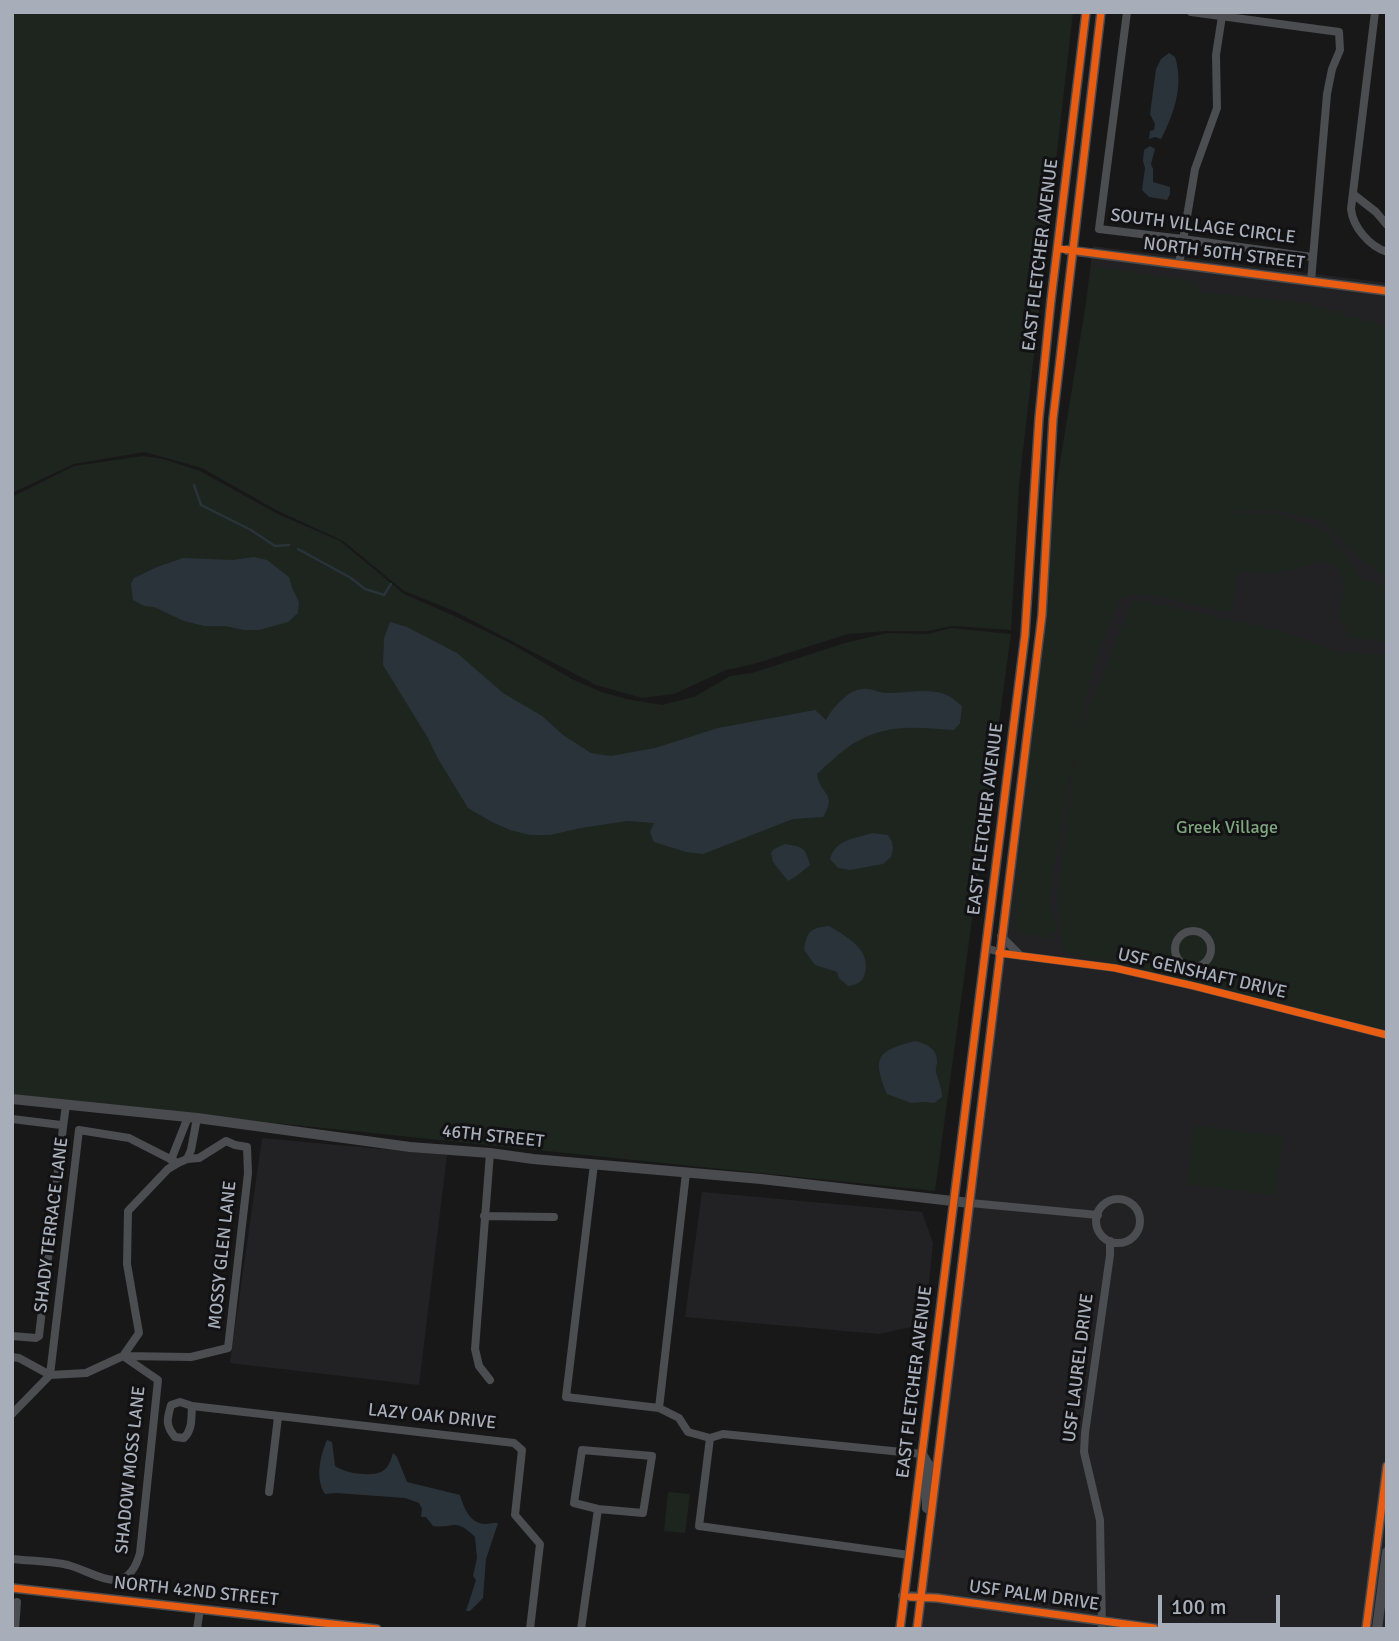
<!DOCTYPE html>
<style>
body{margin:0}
#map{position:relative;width:1399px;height:1641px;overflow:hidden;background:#181818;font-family:Signika,sans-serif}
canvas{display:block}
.frame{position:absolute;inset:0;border:14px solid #a8aeb9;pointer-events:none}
.scale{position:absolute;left:1158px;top:1595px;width:122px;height:32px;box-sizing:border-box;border:4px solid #a8aeb9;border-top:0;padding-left:9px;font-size:21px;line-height:24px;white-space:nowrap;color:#a8aeb9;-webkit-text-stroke:5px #121214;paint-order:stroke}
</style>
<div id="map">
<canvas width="1399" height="1641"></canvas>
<div class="frame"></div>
<div class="scale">100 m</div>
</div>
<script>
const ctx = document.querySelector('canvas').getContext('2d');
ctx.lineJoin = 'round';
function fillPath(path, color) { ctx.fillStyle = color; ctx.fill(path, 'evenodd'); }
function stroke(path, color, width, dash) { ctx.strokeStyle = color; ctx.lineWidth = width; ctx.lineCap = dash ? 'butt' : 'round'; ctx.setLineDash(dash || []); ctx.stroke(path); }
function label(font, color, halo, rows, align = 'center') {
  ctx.font = font + ' Signika,sans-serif'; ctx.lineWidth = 6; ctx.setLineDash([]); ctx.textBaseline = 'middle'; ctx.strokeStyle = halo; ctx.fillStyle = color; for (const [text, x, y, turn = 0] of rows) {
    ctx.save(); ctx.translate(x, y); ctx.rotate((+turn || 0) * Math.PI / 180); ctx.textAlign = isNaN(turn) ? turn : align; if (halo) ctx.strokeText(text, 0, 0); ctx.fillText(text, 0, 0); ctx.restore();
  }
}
const built = new Path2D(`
 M1093 246 1387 283V1629H921Z
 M262 1138 447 1155 419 1385 230 1363Z
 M702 1192 922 1212 933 1243 925 1324 879 1334 685 1317Z`);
const green = new Path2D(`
 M12 12H1073L1019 486 1011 630 952 626 928 631H888L848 634 754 664 726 670 674 694 642 698 596 685 454 611 404 591 343 541 276 510 202 468 144 452 74 464 12 493Z
 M1092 266 1192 281 1201 292 1304 303 1387 326V576L1364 563 1321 520 1276 511 1242 510 1241 517 1243 514 1275 513 1326 531 1359 576 1371 583 1387 586V642L1349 637 1339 618 1344 587 1340 571 1327 560 1281 573 1236 572 1232 613 1185 603 1169 598 1132 594 1120 599C1100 641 1087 688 1078 734L1134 599 1279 630 1338 652 1387 655V1032L1063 952 1057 896 1075 755 1066 798 1049 901 1058 928 1050 939 1019 933 1013 917 1054 499Z
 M143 456 163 459 200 471 278 514 340 541 404 594 452 615 508 642 574 680 602 692 626 699 662 705 694 697 730 676 752 673 845 643 887 633 928 634 951 628 1011 634 935 1191 12 1096V497L74 466Z
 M1194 1125 1283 1136 1276 1195 1187 1184Z
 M668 1492 690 1494 685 1533 664 1531Z`);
const water = new Path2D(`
 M1169 53 1175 57C1184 85 1174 114 1161 139L1155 137 1149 139 1150 131 1154 130 1155 124 1150 114 1156 69 1161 59Z
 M1150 146 1155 149 1151 164 1153 169V182L1170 187V194L1167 200 1149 197 1142 190 1145 168 1143 161 1144 150Z
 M254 557 267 560 289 577 292 588 299 602 298 613 288 622 259 630H244L225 626H204L184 621 154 607 144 606 133 600 131 584 134 578 157 567 183 558 233 560Z
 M390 622 407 627 457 653 503 693 542 716 563 735 591 753 611 756 655 748 718 728 815 710 826 720C830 711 843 697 852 692 869 684 874 693 889 693 909 693 930 687 949 696 953 698 958 703 962 706L960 723 954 730C915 727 885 723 851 745 839 753 827 765 817 774 820 796 838 792 823 817L793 819 703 854 686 852 654 842 650 832 654 823 627 821 581 828 550 835H530L510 830 492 822 468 808 437 757 428 738 383 665 384 638Z
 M872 833 888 835 892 842 893 849 891 857 883 864 850 870 838 868 830 859C836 839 854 839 872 833Z
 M785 844C803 847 805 847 810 865L795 877 788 881 773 862 771 853 774 849Z
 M829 926C847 937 871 949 865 973 863 982 857 985 848 986L839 978 837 972 815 965 804 950C807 931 810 928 829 926Z
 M915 1041C927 1044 938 1049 937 1063 936 1069 935 1070 937 1075 939 1083 942 1089 942 1097L934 1103 925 1102 911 1103 887 1094C871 1056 878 1051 915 1041Z
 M327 1440 332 1442 335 1466C345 1473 369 1477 381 1472 388 1469 391 1460 393 1453L397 1457 407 1482 460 1495C464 1508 470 1524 486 1524 490 1523 494 1523 498 1523L486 1559 483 1598 470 1611H466L476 1580 473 1576 477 1558 475 1537C454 1517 455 1529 433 1526L426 1517H421L422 1509 419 1503 405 1498 336 1493 325 1494C315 1479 320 1456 327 1440Z`);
const stream = new Path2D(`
 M194 485 201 505 251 530 275 546 289 545
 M298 549 351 578 365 589 384 595 391 584`);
const street = new Path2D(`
 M1127 12 1099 229 1183 239 1312 257
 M1191 12 1339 32 1340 50 1332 69 1327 94 1311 281
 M1375 12 1351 209C1353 227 1369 246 1387 252
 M1353 194 1376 212 1387 225
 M1179 264 1195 169 1217 108 1216 55 1222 16
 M1175 949a18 18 0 1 1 36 0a18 18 0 1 1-36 0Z
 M1001 936 1021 956
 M985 948 1007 954 1115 968 1194 986 1387 1035
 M12 1119 61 1125 63 1127 39 1336 36 1338 12 1336
 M63 1127 66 1105
 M490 1153 475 1349 479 1366 490 1380
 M187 1159 191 1150 197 1118
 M171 1160 188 1117
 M594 1164 566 1397 659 1408
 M686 1173 659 1408 679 1418 688 1432 710 1438 723 1434 922 1454
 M1096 1221a22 22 0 1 1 44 0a22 22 0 1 1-44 0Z
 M970 1203 1098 1215
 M484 1216 554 1217
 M123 1356 139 1333 127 1264 128 1211 168 1169 178 1163
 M12 1357 19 1358 50 1375 79 1130 129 1138 178 1163 187 1159 199 1158 226 1141 235 1145 247 1147 248 1173 228 1348 191 1357 123 1356 86 1373 50 1375 12 1414
 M192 1406C191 1418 193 1429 184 1438L175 1437C165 1425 167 1419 171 1405L180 1402 192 1406 514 1443 522 1450 515 1515 540 1544 530 1629
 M710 1438 699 1526 909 1555
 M582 1450 652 1456 643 1513 598 1509 574 1503Z
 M269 1492 278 1417
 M12 1559C30 1561 51 1561 68 1565 99 1574 127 1599 140 1553L158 1380 123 1356
 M15 1629 17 1602
 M197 1629 200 1609
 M581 1629 598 1509
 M1102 1629 1100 1520 1084 1452 1085 1433 1110 1255V1241`);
const secondary = new Path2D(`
 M1067 250 1387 291
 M12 1099 197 1118 410 1147 490 1153 533 1159 761 1179 970 1203
 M922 1454 929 1466 926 1486 927 1508
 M12 1588 377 1629
 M903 1596 937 1598 1160 1629
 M900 1629 1025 635 1039 418 1051 300 1086 12
 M917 1629 1042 615 1053 419 1101 12
 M1366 1629 1387 1466
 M1377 1629 1387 1552`);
const cycleway = new Path2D(`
 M1061 249 1387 291
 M999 953 1115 968 1194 986 1387 1035
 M12 1588 377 1629
 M910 1597 937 1598 1154 1628
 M900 1629 1025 635 1039 418 1051 300 1086 12
 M917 1629 1042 615 1053 419 1101 12
 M1366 1629 1387 1466`);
const streetNames = [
 ["SOUTH VILLAGE CIRCLE",1203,227,7],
 ["NORTH 50TH STREET",1224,254,7],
 ["EAST FLETCHER AVENUE",1041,255,-83],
 ["EAST FLETCHER AVENUE",986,819,-83],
 ["USF GENSHAFT DRIVE",1202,974,13],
 ["46TH STREET",493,1137,6],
 ["SHADY TERRACE LANE",52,1225,-83],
 ["MOSSY GLEN LANE",223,1255,-84],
 ["USF LAUREL DRIVE",1079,1368,-83],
 ["EAST FLETCHER AVENUE",915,1382,-83],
 ["LAZY OAK DRIVE",432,1417,6],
 ["SHADOW MOSS LANE",131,1470,-84],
 ["NORTH 42ND STREET",196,1592,6],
 ["USF PALM DRIVE",1034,1596,8]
];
const parkNames = [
 ["Greek Village",1227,828]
];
fillPath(built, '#222224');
fillPath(green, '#1d251e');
fillPath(water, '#2a333a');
stroke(stream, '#2a333a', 2.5);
stroke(street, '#4b4d51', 8);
stroke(secondary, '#4a4b4f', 10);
stroke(cycleway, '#e95d12', 7);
label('18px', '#a8aeb9', '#121214', streetNames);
label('18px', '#7fa57f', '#121214', parkNames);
</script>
